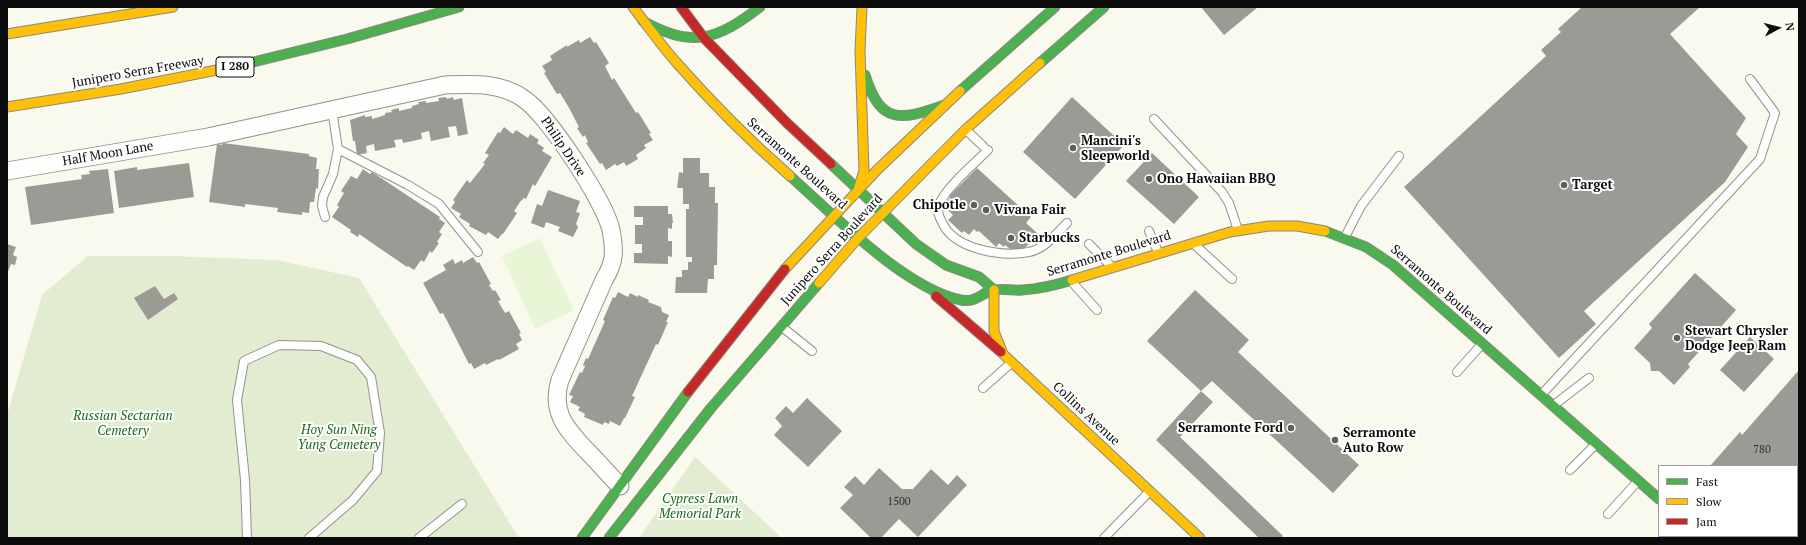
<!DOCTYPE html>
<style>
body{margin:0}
#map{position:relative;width:1806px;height:545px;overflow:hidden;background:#faf9ee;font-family:"PT Serif",serif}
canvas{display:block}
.frame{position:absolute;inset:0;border:8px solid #0b0b0b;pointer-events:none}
.legend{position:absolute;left:1658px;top:465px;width:140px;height:72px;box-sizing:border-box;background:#fff;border:1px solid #9d9d9d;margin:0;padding:5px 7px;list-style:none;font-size:12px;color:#0b0b0b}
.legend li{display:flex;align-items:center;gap:8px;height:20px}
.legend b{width:20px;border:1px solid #9d9d9d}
.north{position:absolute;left:1758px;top:8px;width:40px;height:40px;-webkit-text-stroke:3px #fff;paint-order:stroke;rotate:83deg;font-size:11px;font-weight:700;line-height:16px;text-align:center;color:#0b0b0b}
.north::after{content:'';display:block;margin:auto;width:14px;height:18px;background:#0b0b0b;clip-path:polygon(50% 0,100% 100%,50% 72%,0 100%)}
</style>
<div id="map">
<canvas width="1806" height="545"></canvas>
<div class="frame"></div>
<ul class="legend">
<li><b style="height:5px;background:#4caf50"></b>Fast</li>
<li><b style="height:5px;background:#ffc107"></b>Slow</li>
<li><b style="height:5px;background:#c62828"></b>Jam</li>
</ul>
<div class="north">N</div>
</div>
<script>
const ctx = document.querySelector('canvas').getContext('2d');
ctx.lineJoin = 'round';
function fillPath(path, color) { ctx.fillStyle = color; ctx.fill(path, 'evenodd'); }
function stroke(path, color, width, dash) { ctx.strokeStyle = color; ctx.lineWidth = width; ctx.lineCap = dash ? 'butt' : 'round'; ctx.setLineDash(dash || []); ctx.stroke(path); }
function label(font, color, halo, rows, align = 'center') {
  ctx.font = font + ' "PT Serif",serif'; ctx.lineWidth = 4; ctx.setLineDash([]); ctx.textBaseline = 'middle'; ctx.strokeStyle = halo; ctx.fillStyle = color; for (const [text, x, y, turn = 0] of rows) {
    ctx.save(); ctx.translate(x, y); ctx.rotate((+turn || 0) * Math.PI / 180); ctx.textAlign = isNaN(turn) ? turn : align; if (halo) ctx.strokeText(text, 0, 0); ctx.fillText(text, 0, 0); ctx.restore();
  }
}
const cemetery = new Path2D(`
 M88 256H173L276 260 359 278 519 538H7V415L42 295Z
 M695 457 782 538H639Z`);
const pitch = new Path2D(`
 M540 238 574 310 535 329 502 256Z`);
const building = new Path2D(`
 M1201 7H1258L1224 35Z
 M1582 7H1700L1670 34 1746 118 1736 134 1748 147 1725 182 1584 311 1596 324 1559 358 1404 187 1546 56 1541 50 1561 32 1558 29Z
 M590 37 594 43 596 42 609 63 605 66 612 80 614 78 636 113 638 112 651 133 649 134 653 140 644 145 646 148 636 155 638 159 626 166 624 162 617 166 615 164 606 170 602 163 600 164 586 143 588 142 585 135 583 137 577 128 579 127 568 106 560 93 557 94 544 73 546 72 542 66 552 60 550 56 567 45V47L579 40 580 43Z
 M446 97 447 99 453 97 454 100 462 98 468 134 458 136 456 126 448 127 450 137 431 141 429 131 421 133 422 139 403 143 402 139 394 140 396 147 375 151 374 144 366 146 367 153 357 155 355 141H353L350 120 365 115V117L372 116V119L379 117 385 115V113L392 112 391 110 399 108V111L412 108V106L419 104 418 102 426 101V103L439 101 438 98Z
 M1072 97 1124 145 1075 199 1023 152Z
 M504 127 513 134 516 130 528 138 530 134 539 140 537 143 544 148 542 151 552 157 535 186 533 184 526 199 524 198 520 202 514 211 517 213 503 234H502L498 239 488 232 486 235 469 226 470 224 459 217 461 214 451 208 455 202 453 200 467 180 470 183 485 164 483 163 489 155 485 153 498 132 500 133Z
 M223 143 309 154V156L317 158 316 169H319L318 189 316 188 314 202H310L309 213 302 212V215L277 212 278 208 245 204V207L209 202 217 144 222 145Z
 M1152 153 1199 197 1174 224 1126 181Z
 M683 158H700V173H709V187H715V203H718L717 265H714V279H708L707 293H675L676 277H682V270H688V262H692V257H686V209H689V204H683V188H677L679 172 683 173Z
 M189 163 194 197 119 208 114 171 137 167V170Z
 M977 168 1031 217 1026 223 1038 234 1024 249 1011 250 1005 245 1004 247 999 243 996 247 979 231 977 232 974 229 969 235 964 231 962 233 948 220 953 215 943 205 950 198 949 196Z
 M108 169 114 213 31 225 25 187 82 179 81 175 90 174 89 171Z
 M363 169 370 174 372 172 440 217 439 219 445 223 439 232 442 234 437 242 439 243 432 253 430 251 424 262 421 260 414 270 408 266 407 267 359 234 358 237 350 232 351 230 332 217 339 207 337 205 344 193 341 191 351 176 357 179Z
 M548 190 580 201 576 212 580 213 576 224 578 227 573 237 558 231 560 227 546 222 544 228 531 223 537 204 542 206Z
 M634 206H668V214H672L673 223H672V229L668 228V241H672V257L668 256V264L634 263V253H642V244H635V225H643V217H634Z
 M7 244 16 247 13 255 17 257 15 265 11 264 7 274Z
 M473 257 477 263 479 262 491 284 489 285 493 291 495 290 501 300 498 301 505 313 509 311 521 333 519 334 522 340 516 344 519 349 499 360 498 359 486 365 485 363 474 369 471 363 469 364 443 313 440 314 423 283 446 270 443 265 453 259 455 264 462 260 463 263Z
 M1695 273 1736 310 1688 364 1690 367 1674 385 1659 371H1651L1650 363 1634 348 1652 328 1649 324Z
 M155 286 164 299 174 293 178 299 148 320 134 298Z
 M1195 290 1249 340 1238 352 1359 465 1333 493 1212 381 1201 391 1213 402 1180 437 1283 536 1281 538H1259L1156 440 1201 391 1147 341Z
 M618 292 628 297 630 293 638 297V295L649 300 648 302 661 307 662 312 669 315 666 322H668L658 345 656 344 632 396 635 397 625 418H624L620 426 610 421 609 424 604 422 603 425 584 417 585 414 578 410 580 407 570 402 573 396 569 395 580 372 582 373 585 366 583 365 586 358 588 359 605 321 603 320 613 297 615 298Z
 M1750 337 1774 359 1744 392 1720 370Z
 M1799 370V538H1783L1781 536H1797V466H1710L1740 432 1742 435Z
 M807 398 842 431 808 467 774 435 782 426 775 418 786 406 793 413Z
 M879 468 902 489H913L931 469 948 485 957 475 967 485 918 537 899 519 881 538H871L840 508 853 495 844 487 855 476 864 485Z`);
const lane = new Path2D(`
 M1154 119 1222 192 1229 203 1238 230
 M966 130 983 146
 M338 149 408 185 439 204 478 252
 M988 150C975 163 945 188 939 205 937 210 939 217 942 222 954 250 1002 257 1029 252 1045 249 1056 234 1067 223
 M325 217 322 206 323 197 333 174 338 149 332 110
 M1149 231 1158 252
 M1345 237 1361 206 1399 156
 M1089 244 1112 267
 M1195 245 1232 279
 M1072 282 1097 310
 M782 327 812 351
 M1457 372 1482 344
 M983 388 1011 363
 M1542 394 1760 159 1775 113 1750 79
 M1554 405 1589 378
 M1570 470 1595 445
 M1608 514 1638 481
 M1762 536 1765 538
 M247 538 245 480 237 400 244 361 279 345 321 346 357 360 371 377 380 433 377 471 353 500 309 538
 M419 538 462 504
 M1104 538 1149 492`);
const street = new Path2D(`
 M7 171 208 137 445 85C472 84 501 82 524 99 548 115 605 202 611 230 615 251 615 262 604 280L560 380C550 412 567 430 588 452 599 463 609 475 620 486`);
const fast = new Path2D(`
 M643 21C692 49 717 40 760 7
 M1040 63 1104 7
 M237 66 347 39 459 7
 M865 75C881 126 901 120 945 105
 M960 91 1055 7
 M831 164 916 244 946 265 979 277 994 290
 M790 176C834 215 904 288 961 300 977 303 980 293 994 290 1003 288 1013 291 1022 290 1039 289 1056 285 1072 280
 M1325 231 1366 247 1393 265 1659 499
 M1701 536 1703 538
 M582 538 688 392
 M609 538 711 408 819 283`);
const slow = new Path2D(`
 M633 7C647 25 661 45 676 62 712 103 750 141 790 176
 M7 34 173 7
 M7 107 121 89 237 66
 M858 190 864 171 860 51 862 7
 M785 269 877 170 960 91
 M1072 280 1230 232 1269 226H1297L1325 231
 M819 283 859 237 965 130 1040 63
 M994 290V331L1003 354 1200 538`);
const jam = new Path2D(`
 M681 7 704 38 787 123 831 164
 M936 296 1001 352
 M688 392 785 269`);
const markers = [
 [1073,148,4,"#5f5e5a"],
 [1149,179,4,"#5f5e5a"],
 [1564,185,4,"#5f5e5a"],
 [974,205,4,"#5f5e5a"],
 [986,210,4,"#5f5e5a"],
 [1011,238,4,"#5f5e5a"],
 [1677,338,4,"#5f5e5a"],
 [1291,428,4,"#5f5e5a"],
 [1335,440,4,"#5f5e5a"]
];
const numberNames = [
 ["780",1762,450],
 ["1500",899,502]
];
const shields = [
 [235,67,38]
];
const shieldNames = [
 ["I 280",235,67]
];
const streetNames = [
 ["Junipero Serra Freeway",138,72,-10],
 ["Philip Drive",563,147,56],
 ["Half Moon Lane",108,154,-10],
 ["Serramonte Boulevard",797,164,42],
 ["Junipero Serra Boulevard",832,250,-48],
 ["Serramonte Boulevard",1109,254,-17],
 ["Serramonte Boulevard",1441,290,41],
 ["Collins Avenue",1086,414,43]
];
const poiNames = [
 ["Mancini's",1081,141],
 ["Sleepworld",1081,156],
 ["Ono Hawaiian BBQ",1157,179],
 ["Target",1572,185],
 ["Chipotle",966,205,"right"],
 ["Vivana Fair",994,210],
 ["Starbucks",1019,238],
 ["Stewart Chrysler",1685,331],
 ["Dodge Jeep Ram",1685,346],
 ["Serramonte Ford",1283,428,"right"],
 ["Serramonte",1343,433],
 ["Auto Row",1343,448]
];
const parkNames = [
 ["Russian Sectarian",123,416],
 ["Cemetery",123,431],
 ["Hoy Sun Ning",339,430],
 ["Yung Cemetery",339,445],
 ["Cypress Lawn",700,499],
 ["Memorial Park",700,514]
];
fillPath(cemetery, '#e2ecd1');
fillPath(pitch, '#e9f6d6');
fillPath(building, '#9c9a94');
stroke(lane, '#93928d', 10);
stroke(street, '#93928d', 19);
stroke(fast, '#898984', 11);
stroke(slow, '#898984', 11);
stroke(jam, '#898984', 11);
stroke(lane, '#fefefc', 8);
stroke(street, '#fefefc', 17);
stroke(fast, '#4caf50', 9);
stroke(slow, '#ffc107', 9);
stroke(jam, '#c62828', 9);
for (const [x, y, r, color] of markers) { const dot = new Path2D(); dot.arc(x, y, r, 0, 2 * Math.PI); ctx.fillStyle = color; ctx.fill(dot); stroke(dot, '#fff', 1.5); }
label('11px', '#2f2f2d', null, numberNames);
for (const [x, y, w] of shields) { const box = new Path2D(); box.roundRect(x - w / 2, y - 10, w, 20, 3); ctx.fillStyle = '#fff'; ctx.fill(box); stroke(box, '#0b0b0b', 1); }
label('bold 12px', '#0b0b0b', null, shieldNames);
label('13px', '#0b0b0b', '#fff', streetNames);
label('bold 13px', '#0b0b0b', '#fff', poiNames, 'left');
label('italic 13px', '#1b6816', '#fff', parkNames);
</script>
